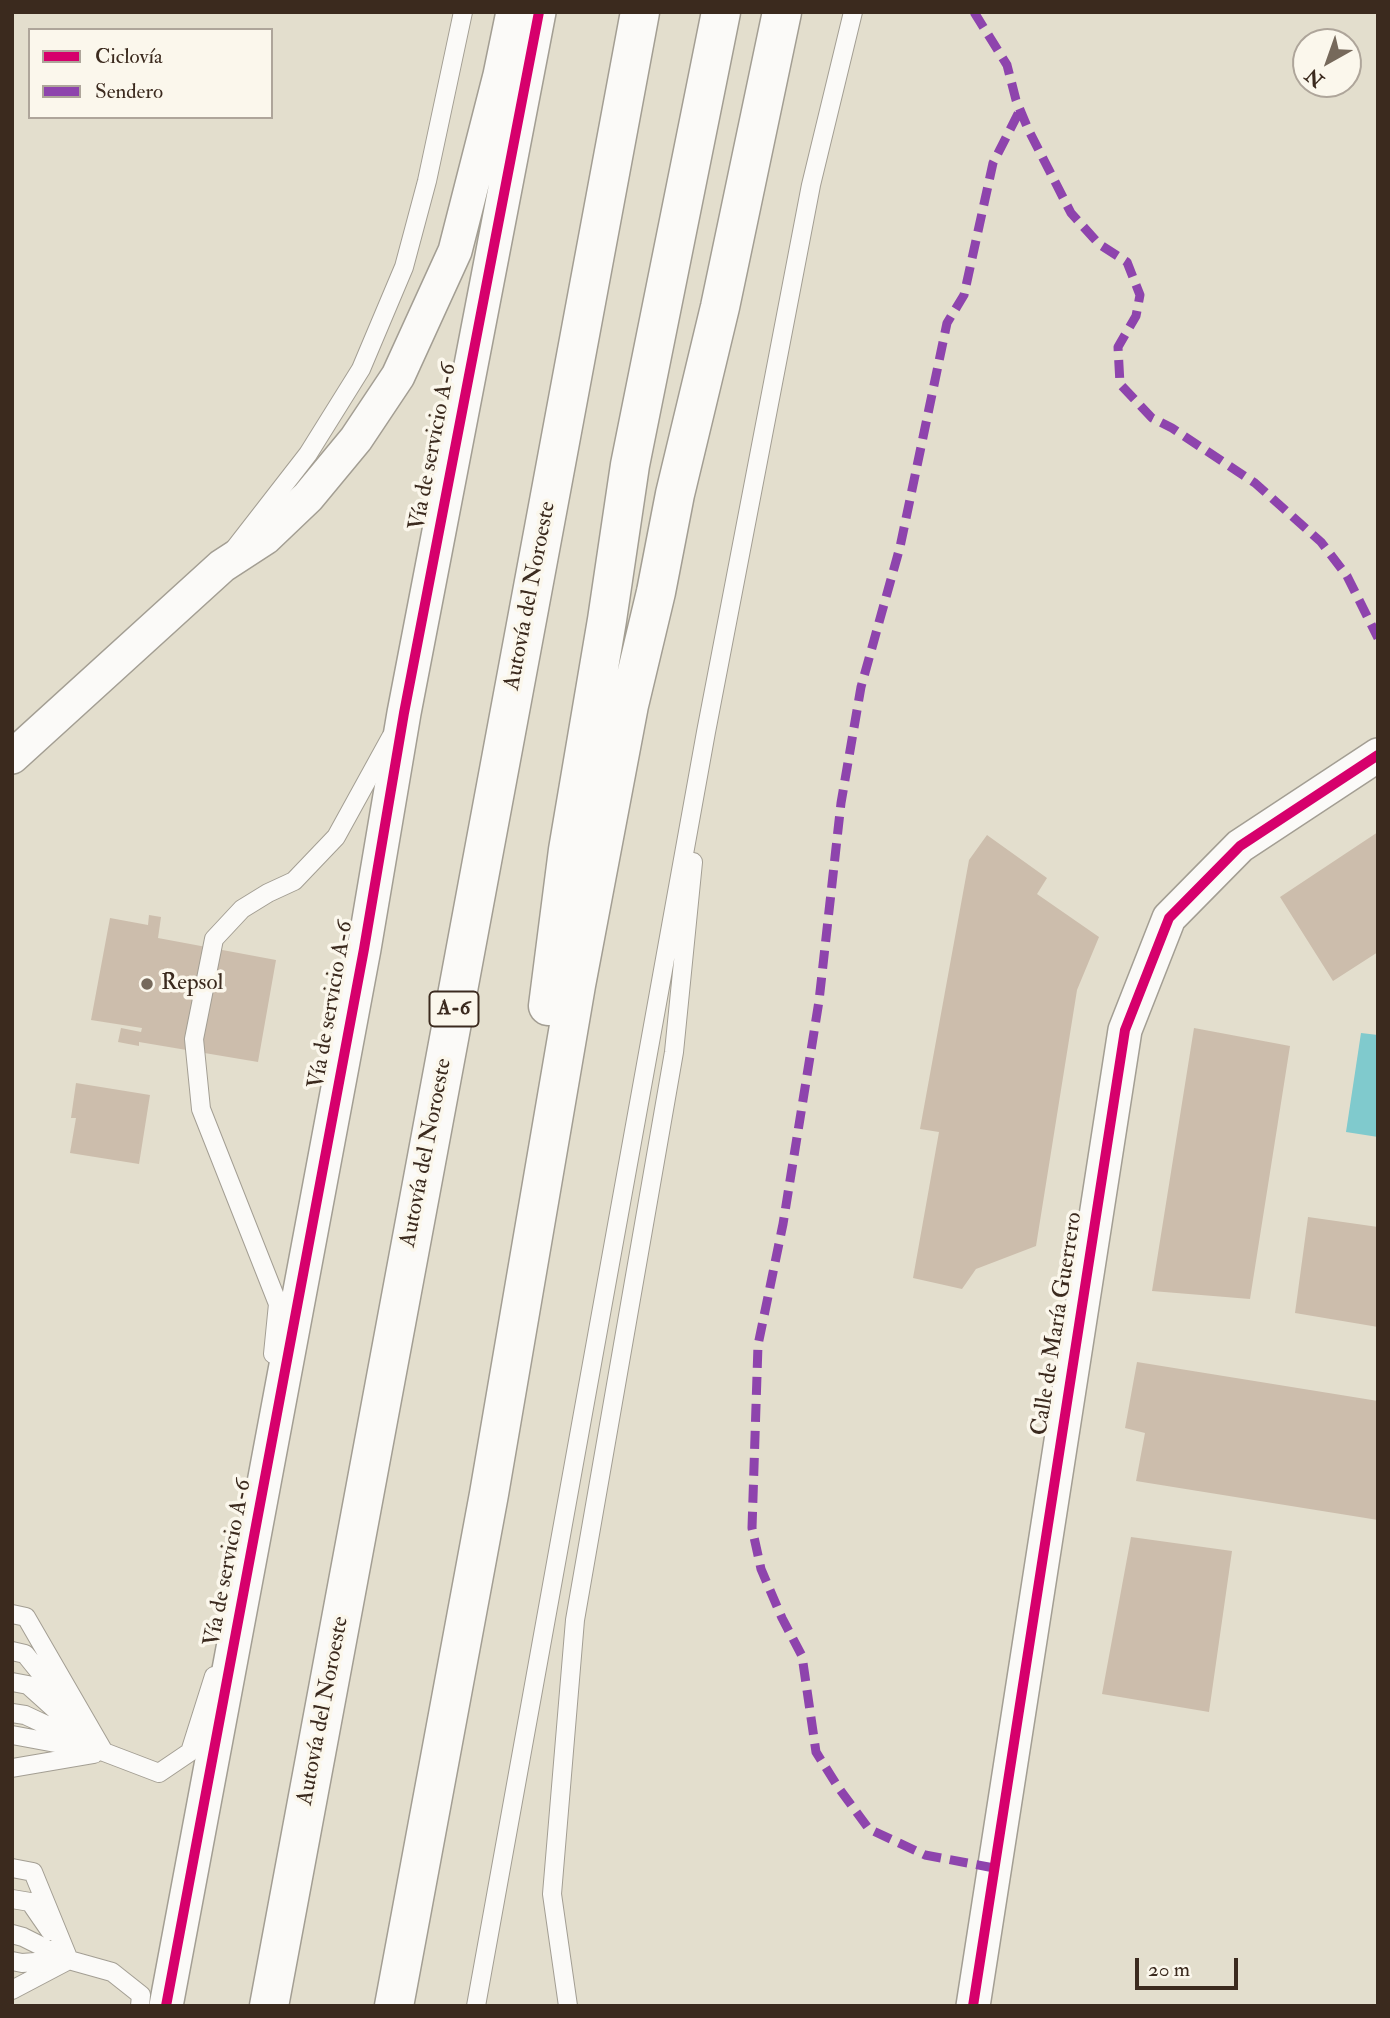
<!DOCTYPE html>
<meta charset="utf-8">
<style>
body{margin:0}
#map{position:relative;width:1390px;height:2018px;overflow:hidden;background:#e3decd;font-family:"IM FELL Double Pica",serif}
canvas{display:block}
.frame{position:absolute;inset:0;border:14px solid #3b2a1e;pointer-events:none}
.legend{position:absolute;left:28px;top:28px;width:245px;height:91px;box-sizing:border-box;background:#fbf7ec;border:2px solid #aea59a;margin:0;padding:9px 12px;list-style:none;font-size:21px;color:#3b2a1e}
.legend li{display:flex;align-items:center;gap:14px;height:35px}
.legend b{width:35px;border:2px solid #aea59a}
.north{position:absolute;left:1292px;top:28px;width:70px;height:70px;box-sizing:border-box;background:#fbf7ec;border:2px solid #aea59a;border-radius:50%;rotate:220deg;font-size:19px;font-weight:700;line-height:28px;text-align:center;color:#3b2a1e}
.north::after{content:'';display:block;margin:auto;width:24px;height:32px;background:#76695b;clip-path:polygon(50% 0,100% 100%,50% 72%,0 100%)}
.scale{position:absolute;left:1135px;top:1958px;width:103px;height:32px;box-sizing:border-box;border:4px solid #3b2a1e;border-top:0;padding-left:9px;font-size:21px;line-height:24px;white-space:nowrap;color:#3b2a1e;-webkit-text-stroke:5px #fbf7ec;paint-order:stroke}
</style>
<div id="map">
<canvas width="1390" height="2018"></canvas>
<div class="frame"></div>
<ul class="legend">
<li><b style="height:9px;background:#d6006c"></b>Ciclovía</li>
<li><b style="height:9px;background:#8e44ad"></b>Sendero</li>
</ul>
<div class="north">N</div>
<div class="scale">20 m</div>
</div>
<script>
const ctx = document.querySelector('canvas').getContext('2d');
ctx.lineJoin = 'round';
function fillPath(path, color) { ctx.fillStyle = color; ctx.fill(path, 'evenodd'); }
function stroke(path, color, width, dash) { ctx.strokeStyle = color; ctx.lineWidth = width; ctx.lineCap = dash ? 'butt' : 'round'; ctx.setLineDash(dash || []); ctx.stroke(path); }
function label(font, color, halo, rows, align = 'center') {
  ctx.font = font + ' "IM FELL Double Pica",serif'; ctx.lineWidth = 7; ctx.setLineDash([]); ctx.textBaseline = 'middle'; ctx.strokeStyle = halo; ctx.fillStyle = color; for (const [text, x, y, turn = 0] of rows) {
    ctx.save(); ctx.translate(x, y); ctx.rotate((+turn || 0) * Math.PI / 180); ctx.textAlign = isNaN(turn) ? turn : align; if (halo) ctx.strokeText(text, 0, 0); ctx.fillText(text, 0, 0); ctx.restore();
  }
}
const water = new Path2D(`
 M1361 1033 1378 1035V1137L1346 1132Z`);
const building = new Path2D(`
 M1378 832V952L1333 981 1280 897Z
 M987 835 1047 878 1037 894 1099 937 1077 990 1036 1246 976 1269 962 1289 913 1278 939 1132 920 1129 969 860Z
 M149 915 161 917 158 938 276 960 258 1062 139 1042V1046L118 1042 121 1028 141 1032 142 1028 91 1020 110 918 148 925Z
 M1194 1028 1290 1046 1250 1299 1152 1291Z
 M76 1083 150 1095 139 1164 70 1153 76 1118H71Z
 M1308 1217 1378 1227V1327L1295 1313Z
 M1137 1362 1378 1401V1520L1136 1481 1145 1433 1125 1428Z
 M1131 1537 1232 1551 1209 1712 1102 1694Z`);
const service = new Path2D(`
 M235 548 308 454 361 369 404 267 427 181 463 12
 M273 1354 278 1304 201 1109 194 1039 214 939 242 909 268 893 294 881 336 837 391 737
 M12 1614 26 1617 104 1752
 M12 1651 25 1654 67 1706
 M12 1682 28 1685 88 1739
 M12 1713 25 1715 104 1752 159 1773 190 1752 214 1676
 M12 1735 77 1747
 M12 1768 94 1754
 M12 1868 33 1872 69 1960
 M12 1899 30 1902 50 1931
 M12 1934 23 1937 69 1960 112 1972 141 1995 140 2006
 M12 1961 22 1963 62 1960
 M12 1990 69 1960
 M476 2006 706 732 811 185 853 12
 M568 2006 552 1894 575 1620 674 1052 693 862`);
const minor = new Path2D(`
 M12 757 222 566 265 538 308 497 356 439 398 376 455 251 500 75 513 12
 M166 2006 364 949 404 713 539 12
 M973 2006 1125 1030 1169 918 1240 846 1378 755`);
const motorway = new Path2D(`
 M548 1006 568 850 607 620 630 465 721 12
 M269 2006 640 12
 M394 2006 489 1494 576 985 629 705 656 592 675 494 720 307 782 12`);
const quiet = new Path2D(`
 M974 12 1007 65 1016 100 1028 129 1071 213 1099 244 1127 262 1140 295 1136 316 1118 347 1120 384 1152 418 1172 428 1255 483 1321 542 1347 576 1378 638
 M994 1868 925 1855 869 1829 838 1787 816 1752 802 1656 782 1618 761 1569 752 1528 758 1345 783 1224 819 1001 841 803 861 687 900 547 947 323 964 295 993 163 1020 110`);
const cycleway = new Path2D(`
 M166 2006 364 949 404 713 539 12
 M973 2006 1125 1030 1169 918 1240 846 1378 755`);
const markers = [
 [147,984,7,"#76695b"]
];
const shields = [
 [454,1009,49]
];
const shieldNames = [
 ["A-6",454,1009]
];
const streetNames = [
 ["Vía de servicio A-6",434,447,-79],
 ["Autovía del Noroeste",531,596,-79],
 ["Vía de servicio A-6",332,1005,-80],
 ["Autovía del Noroeste",427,1153,-79],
 ["Calle de María Guerrero",1058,1324,-81],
 ["Vía de servicio A-6",229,1563,-79],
 ["Autovía del Noroeste",324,1711,-79]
];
const poiNames = [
 ["Repsol",161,984]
];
fillPath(water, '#80cacd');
fillPath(building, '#ccbdac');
stroke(service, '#a39e93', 20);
stroke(minor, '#a39e93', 36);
stroke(motorway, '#a39e93', 41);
stroke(service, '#fbfaf8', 18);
stroke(minor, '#fbfaf8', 33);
stroke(motorway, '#fbfaf8', 38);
stroke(quiet, '#8e44ad', 9, [18, 9]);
stroke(cycleway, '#d6006c', 10);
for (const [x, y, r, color] of markers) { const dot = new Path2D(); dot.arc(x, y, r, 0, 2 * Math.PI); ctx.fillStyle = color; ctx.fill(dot); stroke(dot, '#fbf7ec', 2.5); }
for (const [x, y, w] of shields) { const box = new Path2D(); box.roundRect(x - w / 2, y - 17.5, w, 35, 5); ctx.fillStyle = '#fbf7ec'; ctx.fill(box); stroke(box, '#3b2a1e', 2); }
label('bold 21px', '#3b2a1e', null, shieldNames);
label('23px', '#3b2a1e', '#fbf7ec', streetNames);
label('23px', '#3b2a1e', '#fbf7ec', poiNames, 'left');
</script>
